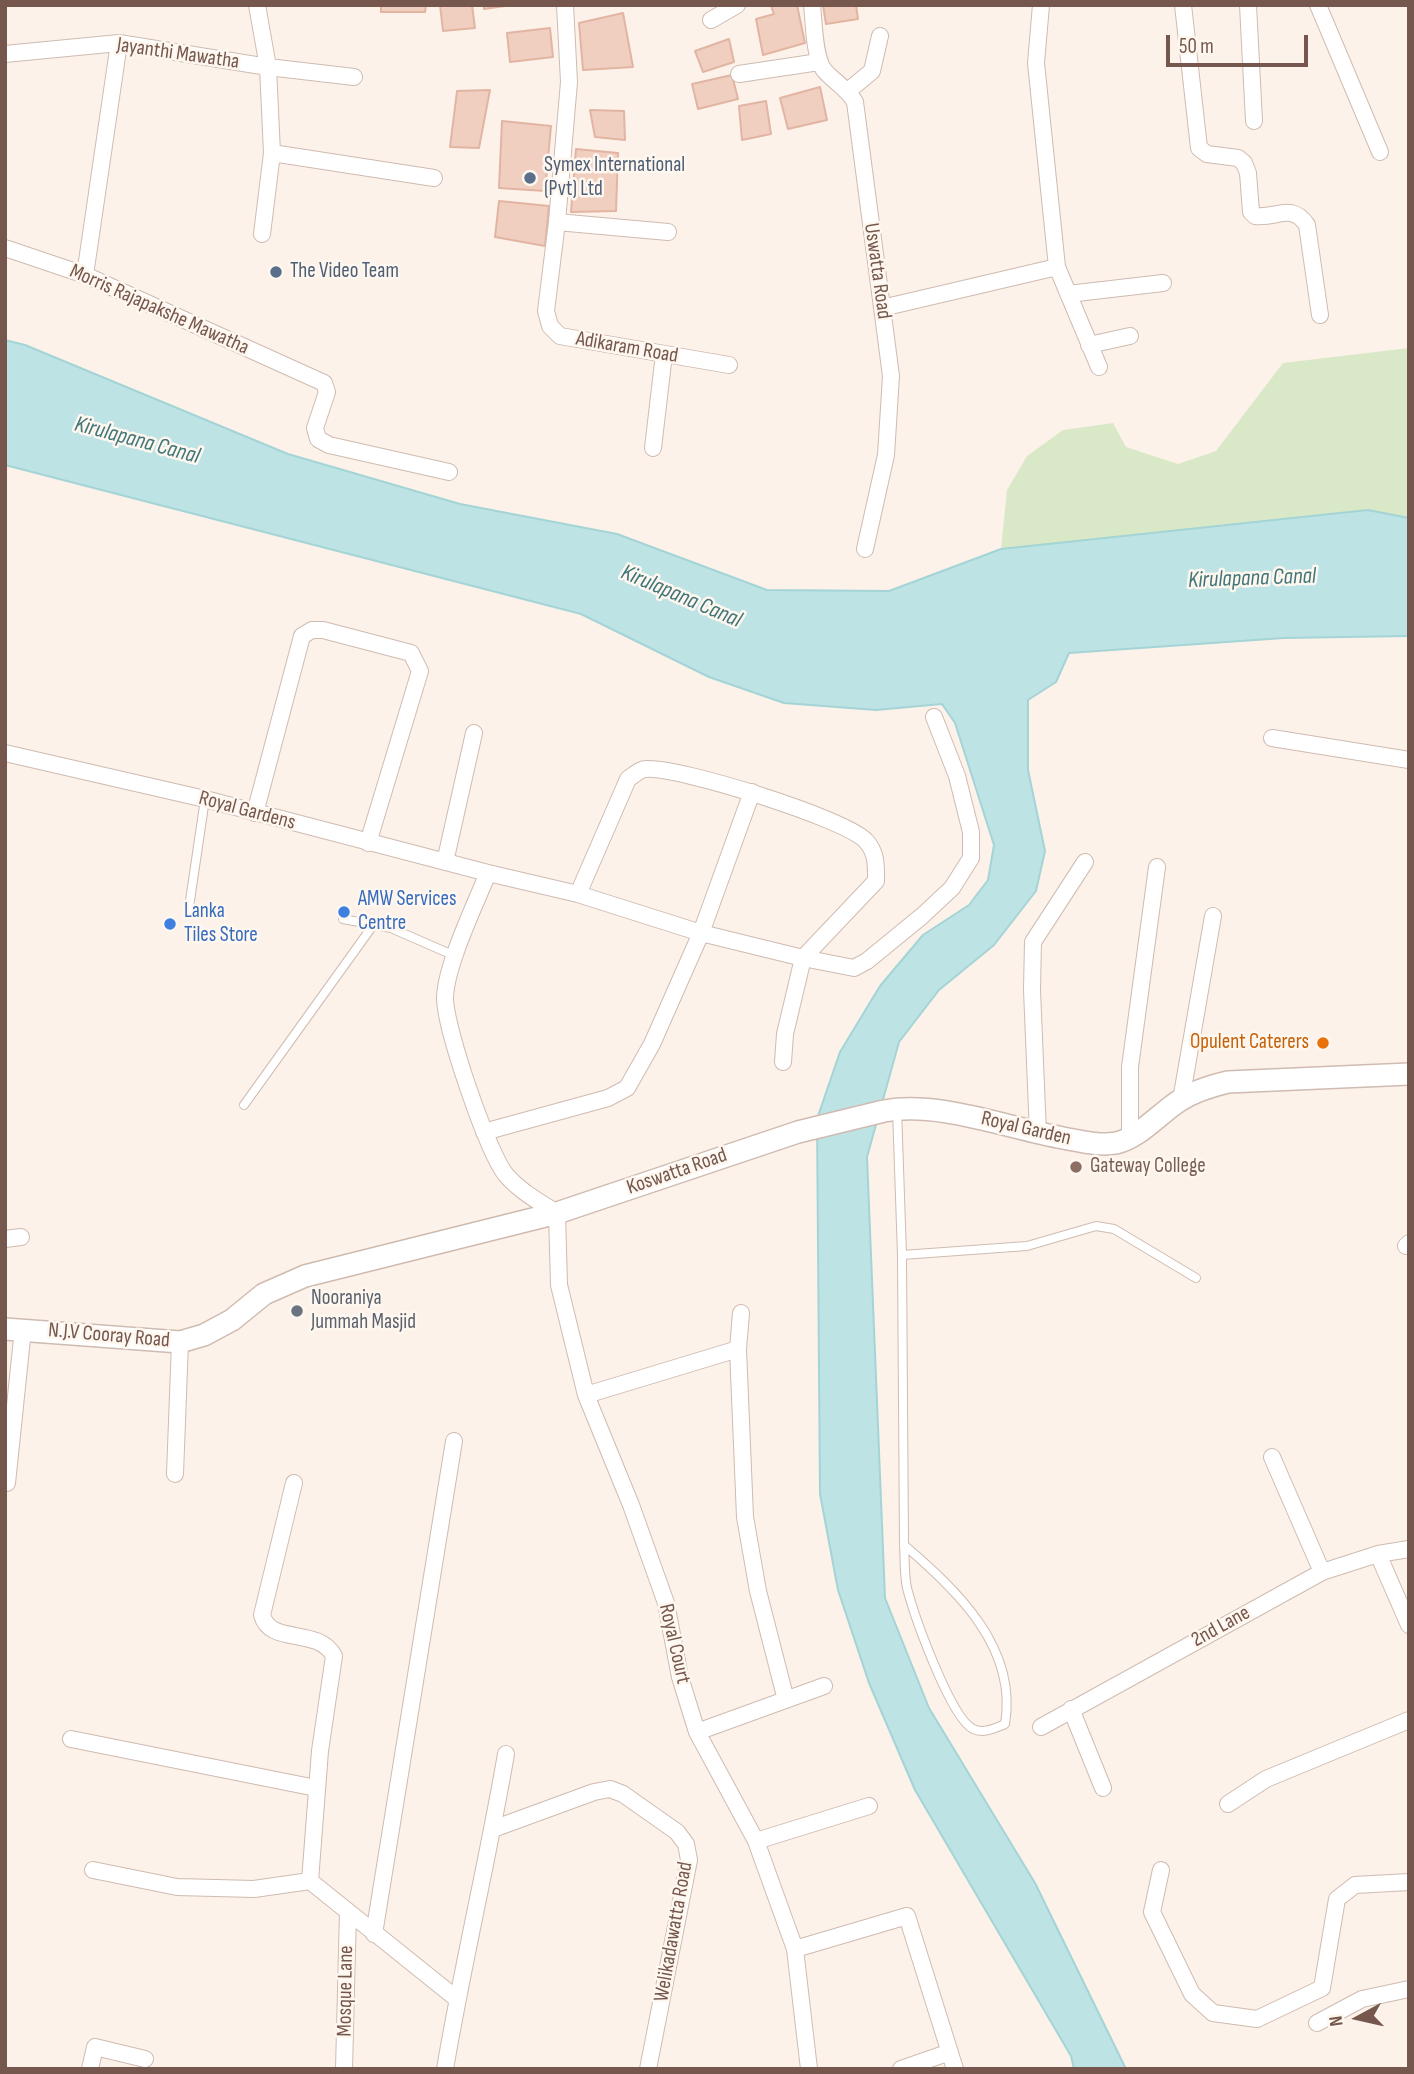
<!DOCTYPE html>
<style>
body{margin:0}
#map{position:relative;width:1414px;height:2074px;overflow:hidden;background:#fcf2e9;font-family:"Sofia Sans Condensed",sans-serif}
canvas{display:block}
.frame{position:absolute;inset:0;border:7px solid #75574d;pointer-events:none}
.north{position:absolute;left:1323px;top:1983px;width:70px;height:70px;-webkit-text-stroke:5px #fef7ef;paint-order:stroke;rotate:262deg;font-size:19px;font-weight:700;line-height:28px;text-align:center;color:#75574d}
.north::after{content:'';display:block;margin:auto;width:24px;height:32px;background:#75574d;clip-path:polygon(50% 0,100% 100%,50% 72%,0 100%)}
.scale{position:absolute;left:1166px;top:35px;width:142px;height:32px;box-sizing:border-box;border:4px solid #75574d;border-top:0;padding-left:9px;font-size:21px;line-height:24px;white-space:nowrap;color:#75574d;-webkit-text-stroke:5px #fef7ef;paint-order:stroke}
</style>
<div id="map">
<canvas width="1414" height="2074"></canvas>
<div class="frame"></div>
<div class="north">N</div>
<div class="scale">50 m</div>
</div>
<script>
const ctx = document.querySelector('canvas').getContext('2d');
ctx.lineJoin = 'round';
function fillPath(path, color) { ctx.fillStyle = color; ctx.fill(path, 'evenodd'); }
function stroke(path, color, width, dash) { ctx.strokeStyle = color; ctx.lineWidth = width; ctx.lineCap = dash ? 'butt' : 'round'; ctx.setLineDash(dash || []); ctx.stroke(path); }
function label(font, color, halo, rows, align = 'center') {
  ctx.font = font + ' "Sofia Sans Condensed",sans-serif'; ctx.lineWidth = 5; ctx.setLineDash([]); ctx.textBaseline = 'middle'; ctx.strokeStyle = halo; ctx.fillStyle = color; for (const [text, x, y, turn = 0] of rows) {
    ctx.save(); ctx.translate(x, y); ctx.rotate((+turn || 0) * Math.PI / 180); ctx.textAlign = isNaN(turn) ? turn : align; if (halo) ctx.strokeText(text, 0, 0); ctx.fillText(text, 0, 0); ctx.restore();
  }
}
const green = new Path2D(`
 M1409 348V518L1368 510 1001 549 1007 490 1027 456 1063 430 1113 423 1126 447 1178 464 1216 451 1283 363Z`);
const water = new Path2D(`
 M5 340 25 345 288 454 460 504 617 534 767 590 889 591 1001 549 1368 510 1409 518V636L1284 638 1069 653 1056 682 1028 700V770L1045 851 1036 891 994 945 939 990 899 1042 867 1157 885 1598 929 1708 1035 1883 1126 2069H1074L1071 2056 915 1790 869 1683 838 1590 820 1494 817 1119 840 1052 880 986 923 935 969 905 988 880 994 845 955 723 942 704 876 710 784 703 709 677 581 614 5 465Z`);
const building = new Path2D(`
 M381 5H426L425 12H381Z
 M440 5H472L475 28 443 31Z
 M484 5H512L484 9Z
 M797 5 805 43 763 55 756 19 774 14 771 6Z
 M823 5H856L858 19 826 24Z
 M623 13 633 67 583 70 579 23Z
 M550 28 553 57 510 62 507 33Z
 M729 39 734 62 703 72 695 51Z
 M732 75 738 99 698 109 692 84Z
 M820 87 827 120 788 129 780 98Z
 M490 90 479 148 450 147 457 91Z
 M766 101 771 134 742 140 739 106Z
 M590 110 624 111 625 140 595 137Z
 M502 121 551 126 545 191 499 188Z
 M576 149 618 153 616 211 571 212Z
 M499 201 549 206 545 246 495 237Z`);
const service = new Path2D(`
 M188 914 205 799
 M343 919 391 928 455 956
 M244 1105 374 924
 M897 1109 902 1255 904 1545C905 1559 904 1574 907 1588 914 1615 950 1717 973 1729 984 1734 995 1728 1005 1724 1018 1648 957 1590 904 1545
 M902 1255 1027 1246 1096 1226 1114 1229 1196 1278`);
const minor = new Path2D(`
 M257 5 268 67 272 153 262 234
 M565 5 569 82 557 222 546 311 550 326 560 336 729 365
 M812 5C814 22 814 57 824 70 834 82 847 88 855 102L891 376 886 455 865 549
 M1041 5 1036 63 1057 267 1099 367
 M1183 5 1199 148 1207 154 1238 158 1244 163 1248 173 1251 212 1255 216C1277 219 1291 202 1307 225L1320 315
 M1248 5 1254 121
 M1318 5 1380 152
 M711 20 737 5
 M5 54 119 43 268 67 354 77
 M739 74 819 62
 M848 91 872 71 880 36
 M272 153 434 178
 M557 222 668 232
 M5 248 85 275 324 383 327 392 315 428 318 439 329 445 449 472
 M85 275 119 43
 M1068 294 1163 283
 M882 308 1057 267
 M1089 345 1130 336
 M653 448 664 354
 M1272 738 1409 760
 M5 753 205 799 488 873 578 894 701 933 803 958 854 968 867 961 922 916 952 888 971 858V832L957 776 934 717
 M255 813 302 636 312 630H323L411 653 420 671 368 843
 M445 862 474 733
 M488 873C475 905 445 967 445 999 446 1030 487 1151 506 1175 520 1191 539 1202 557 1213L559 1285 586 1395 631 1505 666 1603 680 1677 697 1732 756 1841 795 1949 809 2069
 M578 894 628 779C634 775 640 769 646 769 677 766 847 819 866 841 877 853 876 866 876 881L803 958 785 1034 783 1062
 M1181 1100 1213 916
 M484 1132 608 1098 627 1088 652 1044 701 933 752 792
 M1038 1134 1032 990 1033 942 1085 862
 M1130 1138V1067L1157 867
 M5 1239 21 1237
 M1406 1246 1409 1243
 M741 1313 738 1349 745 1517 758 1591 786 1700
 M586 1395 738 1349
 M1272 1457 1322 1572
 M175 1474 180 1342
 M7 1483 23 1329
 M294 1483 262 1615C270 1646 318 1626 334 1656L320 1751 310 1881 457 1999
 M1378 1554 1409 1625
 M1071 1709 1103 1788
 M1041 1727 1322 1572 1378 1554 1409 1549
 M697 1732 824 1686
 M71 1739 316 1788
 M1228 1804 1266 1779 1409 1720
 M493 1829 594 1792 610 1789 623 1794 677 1832 686 1844 689 1860 648 2069
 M756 1841 869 1806
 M93 1870 177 1887 254 1889 310 1881
 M1161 1870 1152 1912 1192 1994 1213 2013 1257 2019 1322 1988 1337 1899 1355 1885 1409 1882
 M374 1934 454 1441
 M795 1949 907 1916 955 2069
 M1317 2023 1362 1999 1409 1989
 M90 2069 95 2047 145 2059
 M344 2069 348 1912
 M445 2069C463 1963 488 1859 506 1754
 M901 2069 950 2052`);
const tertiary = new Path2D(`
 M5 1329 180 1342 204 1335 232 1320 264 1294 305 1276 557 1213 798 1132 884 1111C940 1101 1007 1128 1063 1138 1080 1141 1099 1146 1116 1143 1139 1138 1159 1114 1179 1101 1194 1091 1211 1086 1228 1082L1409 1074`);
const markers = [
 [530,178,7,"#5c6f8a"],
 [276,272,7,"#5c6f8a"],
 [344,912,7,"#3f7fe0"],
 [170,924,7,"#3f7fe0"],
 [1323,1043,7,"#e8710a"],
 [1076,1167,7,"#8d6e63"],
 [297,1311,7,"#6b7280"]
];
const streetNames = [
 ["Jayanthi Mawatha",178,54,8],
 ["Uswatta Road",877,271,82],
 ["Morris Rajapakshe Mawatha",159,310,24],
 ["Adikaram Road",627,348,10],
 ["Royal Gardens",247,811,15],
 ["Royal Garden",1026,1129,13],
 ["Koswatta Road",677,1172,-19],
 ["N.J.V Cooray Road",109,1336,5],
 ["2nd Lane",1221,1627,-29],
 ["Royal Court",674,1644,77],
 ["Welikadawatta Road",674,1932,-80],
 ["Mosque Lane",346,1991,-89]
];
const serviceNames = [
 ["Symex International",544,166],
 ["(Pvt) Ltd",544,190],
 ["The Video Team",290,272]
];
const shopNames = [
 ["AMW Services",358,900],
 ["Centre",358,924],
 ["Lanka",184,912],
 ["Tiles Store",184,936]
];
const foodNames = [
 ["Opulent Caterers",1309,1043]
];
const educationNames = [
 ["Gateway College",1090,1167]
];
const worshipNames = [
 ["Nooraniya",311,1299],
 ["Jummah Masjid",311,1323]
];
const waterNames = [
 ["Kirulapana Canal",137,441,15],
 ["Kirulapana Canal",1252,579,-2],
 ["Kirulapana Canal",681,597,23]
];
fillPath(green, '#d9e9c7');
fillPath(water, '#bde3e5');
stroke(water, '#a4d4d6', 2);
fillPath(building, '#f0cfc1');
stroke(building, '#e2b4a2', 2);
stroke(service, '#cfbbb1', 10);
stroke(minor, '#cfbbb1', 18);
stroke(tertiary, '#cfbbb1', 24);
stroke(service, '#fff', 8);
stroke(minor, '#fff', 16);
stroke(tertiary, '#fff', 21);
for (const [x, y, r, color] of markers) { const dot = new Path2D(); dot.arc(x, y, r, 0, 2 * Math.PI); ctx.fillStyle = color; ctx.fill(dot); stroke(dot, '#fef7ef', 2.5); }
label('21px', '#75574d', '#fef7ef', streetNames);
label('21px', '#4e5e75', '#fef7ef', serviceNames, 'left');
label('21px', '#366cbe', '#fef7ef', shopNames, 'left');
label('21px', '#c56008', '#fef7ef', foodNames, 'right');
label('21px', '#785e54', '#fef7ef', educationNames, 'left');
label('21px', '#5b616d', '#fef7ef', worshipNames, 'left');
label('italic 23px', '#417679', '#fef7ef', waterNames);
</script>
